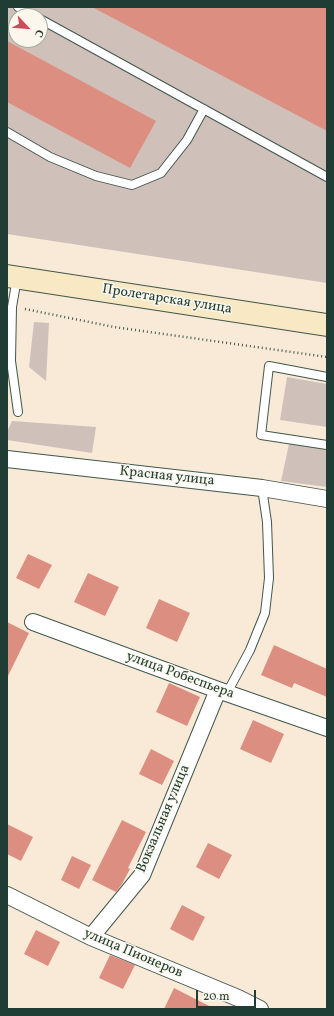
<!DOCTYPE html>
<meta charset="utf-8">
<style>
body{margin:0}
#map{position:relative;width:334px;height:1016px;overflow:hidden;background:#f8ead7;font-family:Vollkorn,serif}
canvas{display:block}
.frame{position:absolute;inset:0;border:8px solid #1f3d34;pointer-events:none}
.north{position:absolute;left:8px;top:8px;width:40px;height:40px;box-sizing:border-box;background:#fbf7ec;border:1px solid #a3ada2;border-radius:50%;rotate:116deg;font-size:11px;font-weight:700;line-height:16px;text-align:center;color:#1f3d34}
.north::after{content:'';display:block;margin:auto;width:14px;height:18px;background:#d1495b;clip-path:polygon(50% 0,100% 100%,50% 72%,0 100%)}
.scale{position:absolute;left:196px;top:990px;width:60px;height:18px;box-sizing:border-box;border:2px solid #1f3d34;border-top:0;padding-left:5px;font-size:12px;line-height:14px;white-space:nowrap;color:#1f3d34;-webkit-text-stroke:3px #fbf7ec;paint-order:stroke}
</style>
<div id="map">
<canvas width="334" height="1016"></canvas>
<div class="frame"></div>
<div class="north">С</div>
<div class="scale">20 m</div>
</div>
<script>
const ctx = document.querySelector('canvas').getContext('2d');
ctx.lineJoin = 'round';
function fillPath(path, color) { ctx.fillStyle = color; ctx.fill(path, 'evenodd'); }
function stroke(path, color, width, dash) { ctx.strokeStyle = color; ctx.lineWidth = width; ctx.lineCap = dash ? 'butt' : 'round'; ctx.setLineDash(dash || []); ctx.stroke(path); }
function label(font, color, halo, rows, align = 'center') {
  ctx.font = font + ' Vollkorn,serif'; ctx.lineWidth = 3; ctx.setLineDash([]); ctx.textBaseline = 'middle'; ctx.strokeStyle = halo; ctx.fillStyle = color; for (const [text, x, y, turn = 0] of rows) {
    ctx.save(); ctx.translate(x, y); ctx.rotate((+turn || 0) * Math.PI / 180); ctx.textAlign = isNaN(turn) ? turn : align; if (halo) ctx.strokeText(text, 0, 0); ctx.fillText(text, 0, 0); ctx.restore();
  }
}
const industrial = new Path2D(`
 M7 7H327V283L7 234ZM16 16H40V40H16Z
 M34 322 49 323 46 381 29 367Z
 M287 377 327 384V427L280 420Z
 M12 421 96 427 92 453 7 440V432Z
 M289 444 327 449V487L281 481Z`);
const building = new Path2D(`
 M92 7H327V131Z
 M7 41 156 121 130 168 7 102Z
 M28 554 52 565 39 589 16 578Z
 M88 573 119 587 105 616 74 602Z
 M159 599 190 613 177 642 146 628Z
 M7 622 29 633 7 678Z
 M274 645 327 669V697L294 683 292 688 261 675Z
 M169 683 200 697 187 726 156 712Z
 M253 720 284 734 271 763 240 749Z
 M151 749 174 761 162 785 139 774Z
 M122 820 146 832 128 868 130 869 122 884 116 892 92 880Z
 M7 824 33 837 21 861 7 854Z
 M208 843 232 855 219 879 196 867Z
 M72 856 91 865 79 889 61 880Z
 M182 905 205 917 193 941 170 929Z
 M36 930 60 942 48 966 24 954Z
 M110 955 135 965 123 989 99 978Z
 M174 988 215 1009H164Z`);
const path = new Path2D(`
 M25 309 114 327 327 357`);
const lane = new Path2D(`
 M18 7 34 16
 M40 19 327 177
 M7 132 50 157 96 176 132 185 161 173 187 140 204 109
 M17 278 12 307 11 361 18 412
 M327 377 269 366 261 435 327 445
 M227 693 250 650 265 613 269 578 267 522 262 488`);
const street = new Path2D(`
 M7 459 262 488 327 499
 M33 622 218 690 327 728
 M7 895 91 937 238 998 260 1009
 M91 937 142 875 218 690`);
const secondary = new Path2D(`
 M7 276 327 325`);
const streetNames = [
 ["Пролетарская улица",167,300,9],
 ["Красная улица",167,477,6],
 ["улица Робеспьера",180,676,20],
 ["Вокзальная улица",164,819,-67],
 ["улица Пионеров",133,954,23]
];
fillPath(industrial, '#cfc0ba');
fillPath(building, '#dc8f80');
stroke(lane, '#40574c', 10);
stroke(street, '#40574c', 18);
stroke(secondary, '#40574c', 24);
stroke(path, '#40574c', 2.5, [1, 3]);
stroke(lane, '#fff', 8);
stroke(street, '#fff', 16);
stroke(secondary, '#f8e8c3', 22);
label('14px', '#1f3d34', '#fbf7ec', streetNames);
</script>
